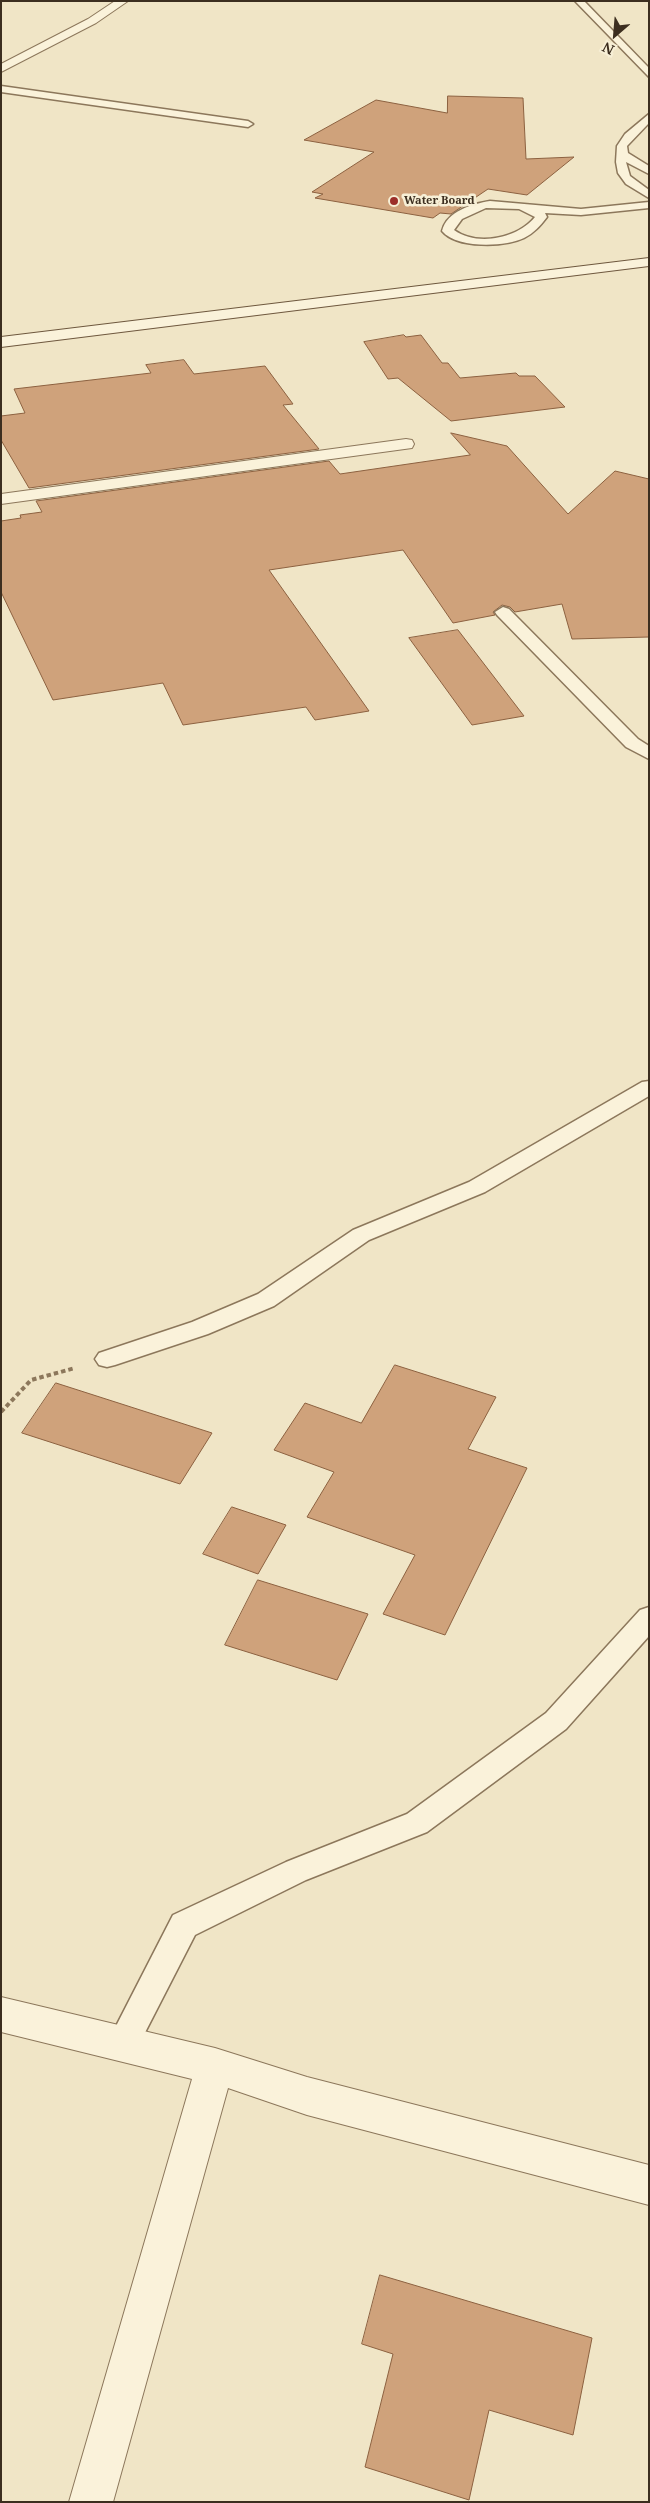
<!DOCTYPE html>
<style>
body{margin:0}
#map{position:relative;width:650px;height:2503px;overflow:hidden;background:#f0e5c6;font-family:"Noto Serif",serif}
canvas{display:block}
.frame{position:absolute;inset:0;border:2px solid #3c2e1f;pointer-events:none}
.north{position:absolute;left:590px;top:10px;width:50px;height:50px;-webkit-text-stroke:4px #f7efd6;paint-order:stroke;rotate:207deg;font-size:14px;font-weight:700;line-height:20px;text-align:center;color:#3c2e1f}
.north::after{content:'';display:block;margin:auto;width:18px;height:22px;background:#3c2e1f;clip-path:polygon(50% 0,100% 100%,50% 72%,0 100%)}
</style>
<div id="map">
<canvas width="650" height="2503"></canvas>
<div class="frame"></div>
<div class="north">N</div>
</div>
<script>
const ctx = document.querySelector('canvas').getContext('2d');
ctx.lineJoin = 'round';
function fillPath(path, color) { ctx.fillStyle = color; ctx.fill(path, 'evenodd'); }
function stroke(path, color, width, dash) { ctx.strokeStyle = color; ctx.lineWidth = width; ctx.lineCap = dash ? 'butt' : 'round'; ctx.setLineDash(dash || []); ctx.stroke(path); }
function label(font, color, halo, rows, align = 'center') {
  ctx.font = font + ' "Noto Serif",serif'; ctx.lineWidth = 5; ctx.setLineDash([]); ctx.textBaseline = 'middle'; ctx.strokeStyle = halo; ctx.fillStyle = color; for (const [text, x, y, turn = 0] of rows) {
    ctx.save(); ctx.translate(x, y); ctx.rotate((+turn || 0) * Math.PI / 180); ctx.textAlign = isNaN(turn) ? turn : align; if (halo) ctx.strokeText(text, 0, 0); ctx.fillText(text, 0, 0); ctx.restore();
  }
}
const building = new Path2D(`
 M448 96 523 98 526 159 574 157 527 195 488 189 451 214 440 213 433 218 315 198 323 194 312 192 374 152 304 140 376 100 447 113Z
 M404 335 406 337 421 335 442 363H448L460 378 516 373 519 376H535L565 407 451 421 398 378 388 379 364 342Z
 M184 360 194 374 265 366 293 404 283 405 319 449 29 488 1 440V416L25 413 14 389 151 373 146 365Z
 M451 433 507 446 568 514 615 471 649 479V637L572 639 562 604 515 612 510 607 502 605 493 612 495 615 453 623 403 550 269 570 369 711 315 720 306 707 183 725 163 683 53 700 1 592V521L21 518 20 515 42 512 36 501 329 461 340 474 470 455Z
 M458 630 524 716 472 725 409 638Z
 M395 1365 496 1397 468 1449 527 1468 445 1635 383 1614 415 1555 307 1517 334 1472 274 1450 305 1403 361 1423Z
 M56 1383 212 1433 180 1484 22 1433Z
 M232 1507 286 1525 258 1574 203 1554Z
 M258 1580 368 1614 337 1680 225 1645Z
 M380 2275 592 2338 573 2435 489 2410 469 2500 365 2467 393 2354 362 2344Z`);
const path = new Path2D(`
 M1 1412 31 1380 75 1368`);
const lane = new Path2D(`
 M575 1H584L649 68V77Z
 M1 86 248 121 253 124 248 127 1 92Z
 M649 114V123L627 146 628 153 649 166V174L626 162 630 176 649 190V198L626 184 618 173 616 162 617 146 625 134Z
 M490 201 581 209 649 202V208L581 215 545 213 547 217C540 226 534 233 524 238 505 247 457 249 442 231 447 211 472 204 490 201ZM486 208 519 209 535 217C518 238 478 247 454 230L462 219Z
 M503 607 509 609 638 739 649 746V759L626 747 497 615 495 612Z
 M649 1081V1096L485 1192 369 1240 274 1306 208 1334 115 1365 107 1367 99 1365 95 1359 99 1353 192 1322 258 1294 353 1230 469 1182 642 1082Z
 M649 1607V1636L566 1729 427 1832 306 1880 195 1935 134 2054 123 2059 112 2054 107 2044 112 2034 173 1915 286 1862 407 1814 546 1713 640 1610Z`);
const street = new Path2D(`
 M115 1H128L96 23 1 72V64L88 19Z
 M406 439 412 440 414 444 412 448 1 504V494Z
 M1 1997 215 2048 307 2077 649 2165V2205L307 2115 228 2088 113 2502H69L192 2079 1 2032Z`);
const secondary = new Path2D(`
 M649 258V266L1 347V337Z`);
const markers = [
 [394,201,5,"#9c2e29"]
];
const farPoinames = [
 ["Water Board",404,201]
];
fillPath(building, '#cfa27b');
stroke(building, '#8c6140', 1);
stroke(lane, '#8c775b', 3);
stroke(street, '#8c775b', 2);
stroke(secondary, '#6e583e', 2);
stroke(path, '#8c775b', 4, [4.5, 3]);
fillPath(lane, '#faf2da');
fillPath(street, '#faf2da');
fillPath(secondary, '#faf2da');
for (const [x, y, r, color] of markers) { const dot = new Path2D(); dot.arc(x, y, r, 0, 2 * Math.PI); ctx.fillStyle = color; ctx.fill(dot); stroke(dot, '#f7efd6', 2); }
label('bold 11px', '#3c2e1f', '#f7efd6', farPoinames, 'left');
</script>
